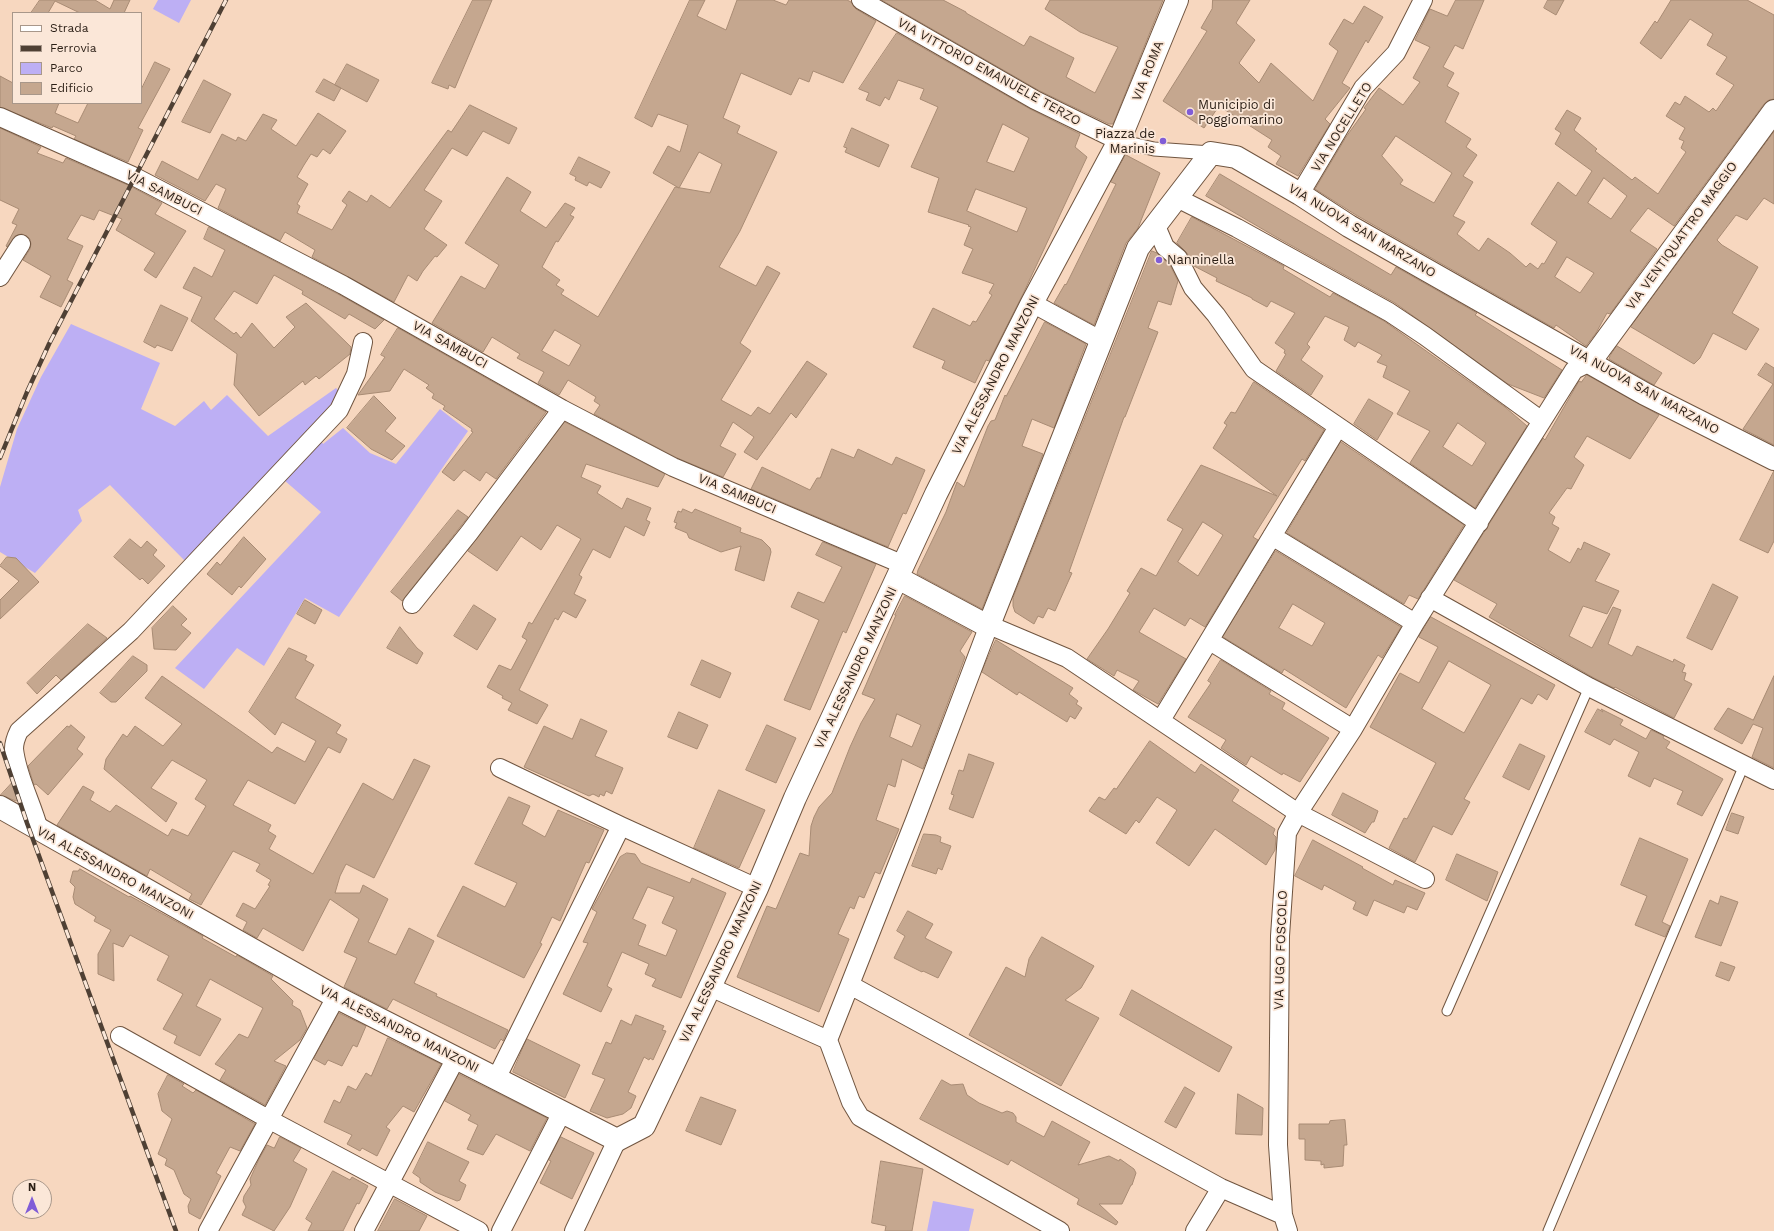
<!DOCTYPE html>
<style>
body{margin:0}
#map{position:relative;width:1774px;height:1231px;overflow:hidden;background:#f7d7bf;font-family:"Work Sans",sans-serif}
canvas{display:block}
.legend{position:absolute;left:12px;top:12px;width:130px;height:92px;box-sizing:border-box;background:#fbe7d8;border:1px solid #a8978a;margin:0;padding:5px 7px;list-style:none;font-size:12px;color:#2b1f16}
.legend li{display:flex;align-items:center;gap:8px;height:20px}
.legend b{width:20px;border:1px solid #a8978a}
.north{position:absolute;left:12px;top:1179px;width:40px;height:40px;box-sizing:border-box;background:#fbe7d8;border:1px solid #a8978a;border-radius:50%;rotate:0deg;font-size:11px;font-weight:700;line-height:16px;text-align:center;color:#2b1f16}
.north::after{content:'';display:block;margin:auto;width:14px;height:18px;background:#805dd7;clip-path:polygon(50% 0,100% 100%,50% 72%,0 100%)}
</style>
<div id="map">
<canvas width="1774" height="1231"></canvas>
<ul class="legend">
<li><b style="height:5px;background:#fff"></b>Strada</li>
<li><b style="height:5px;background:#4f4034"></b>Ferrovia</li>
<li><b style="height:11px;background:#bdaff4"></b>Parco</li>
<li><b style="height:11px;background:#c5a78f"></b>Edificio</li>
</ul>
<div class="north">N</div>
</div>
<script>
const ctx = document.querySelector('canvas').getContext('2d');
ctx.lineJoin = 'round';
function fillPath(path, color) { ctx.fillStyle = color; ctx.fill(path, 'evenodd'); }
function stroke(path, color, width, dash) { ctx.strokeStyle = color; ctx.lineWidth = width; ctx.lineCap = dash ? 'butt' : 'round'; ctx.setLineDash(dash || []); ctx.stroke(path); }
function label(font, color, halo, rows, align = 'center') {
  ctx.font = font + ' "Work Sans",sans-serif'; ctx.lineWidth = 3.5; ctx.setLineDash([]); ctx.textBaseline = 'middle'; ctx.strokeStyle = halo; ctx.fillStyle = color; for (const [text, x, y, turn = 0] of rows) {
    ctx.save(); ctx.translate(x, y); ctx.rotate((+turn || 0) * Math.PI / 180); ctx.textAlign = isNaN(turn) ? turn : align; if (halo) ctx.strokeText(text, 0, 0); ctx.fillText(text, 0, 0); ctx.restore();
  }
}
const green = new Path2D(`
 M158 0H191L179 23 153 9Z
 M71 324 160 363 141 409 175 426 204 401 211 410 227 395 268 436 336 388 346 398 315 430 323 444 343 428 370 453 396 464 440 409 468 431 339 617 305 598 264 666 237 648 204 689 175 668 321 512 277 474 185 561 110 485 78 510 82 521 35 573 0 552V487L17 429 41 377Z
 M933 1201 974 1209 969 1231H927Z`);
const building = new Path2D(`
 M40 0H95L110 9 114 0H130L124 13H80L55 1 48 13H31Z
 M473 0H492L455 88 449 85 448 89 432 83Z
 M690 0H705L697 16 726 30 737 0H773L786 5 789 0H847L851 2 856 9 876 21 843 83 813 71 809 82 799 78 791 95 741 73 723 118 740 126 737 133 777 152 740 231 719 267 756 286 767 266 780 273 740 343 751 351 721 400 751 416 758 407 770 414 807 361 827 374 796 418 791 413 757 460 744 452 754 437 733 422 720 446 736 454 723 477 677 458 594 414 600 405 594 401 596 397 568 380 559 395 538 383 544 372 517 358 520 354 492 337 483 352 432 323 461 276 485 289 499 265 465 243 507 177 531 192 520 211 546 228 565 203 575 208 570 215 574 217 558 242 556 241 542 267 560 280 556 285 564 290 561 294 598 317 675 187 710 193 722 164 699 152 679 188 653 173 668 146 680 152 688 125 658 114 652 127 635 118ZM555 330 581 345 569 366 542 351Z
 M882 0H943L966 12V13L1024 46 1030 36 1074 58 1066 77 1095 93 1118 47 1080 32 1045 9 1050 0H1163L1113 124H1109L1040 91Z
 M1213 0H1250L1236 23 1255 40 1239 63 1259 83 1271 63 1313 101 1338 51 1329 44 1344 19 1353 24 1364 6 1383 17 1368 43 1366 40 1342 83 1350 88 1325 119 1330 124 1298 176 1276 164 1281 156 1268 147 1272 140 1219 106 1204 128 1163 101 1207 31 1201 28 1212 9Z
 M1456 0H1484L1463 49 1455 45 1443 67 1454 73 1447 86 1459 93 1445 122 1471 139 1466 147 1477 155 1463 176 1473 182 1453 216 1465 222 1457 234 1479 251 1488 238 1510 253 1526 267 1530 263 1538 269 1542 263 1544 264 1557 242 1531 224 1558 182 1576 196 1592 171 1555 144 1561 133 1555 129 1567 110 1581 118 1574 130 1597 149 1595 151 1632 180 1635 177 1658 194 1686 152 1681 148 1684 141 1679 139 1685 128 1666 116 1675 102 1680 105 1685 96 1709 112 1713 108 1716 111 1734 85 1716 74 1727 57 1707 45 1713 34 1690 19 1661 59 1640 43 1655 21 1657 23 1671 0H1747L1774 15V99L1769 100 1764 104 1674 226 1648 208 1630 231 1657 249 1610 314 1607 313 1596 333 1586 346 1556 325 1554 328 1356 215 1315 189 1346 137 1366 109 1364 108 1379 88 1403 105 1420 82 1413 78 1430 47 1415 40 1430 9 1447 16ZM1396 136 1452 173 1434 203 1400 184 1403 180 1382 156ZM1604 178 1627 196 1611 219 1588 203ZM1567 257 1594 273 1580 293 1555 277Z
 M1548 0H1564L1556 15 1544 8Z
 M897 33 1030 109 1080 134 1075 147 1087 157 1023 294 989 361 986 360 975 383 942 368 945 361 913 347 933 308 970 326 973 321 976 322 992 295 989 293 994 284 962 273 973 249 964 245 971 227 968 226 969 225 928 212 939 178 911 167 938 107 920 99 924 89 898 80 889 100 885 97 880 106 866 100 869 93 859 89ZM1003 124 1029 138 1014 172 987 162ZM976 189 1027 208 1017 232 967 211Z
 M155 62 170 69 138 128 143 130 128 162 74 139 76 136 53 126 52 128 0 107V76L13 83V103H59L55 113 78 123 88 103H141V90Z
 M347 64 379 80 367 102 335 85Z
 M324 79 341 88 334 101 316 92Z
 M204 80 231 94 210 133 182 122Z
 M470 105 517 128 509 144 483 131 467 156 452 148 424 190 442 201 424 229 447 245 437 257 435 256 423 271 417 281 408 275 394 302 312 257 315 250 285 232 280 241 218 208 226 189 216 184 205 201 155 175 162 161 198 180 222 134 236 141 238 137 246 141 263 114 277 120 271 129 296 146 318 113 346 131 330 154 323 149 317 157 311 154 304 165 297 177 308 184 297 204 300 206 297 213 332 230 347 205 342 201 349 191 367 202 371 195 390 208 448 130 451 132Z
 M0 128 41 147 37 153 63 163 66 158 130 186 162 203 155 214 186 231 156 278 144 270 155 253 116 230 122 219 99 210 94 220 81 215 67 239 83 246 67 280 73 283 61 307 40 297 51 276 23 260 30 249 31 244 30 239 22 234 17 235 7 247 6 246 17 225 12 223 19 209 0 200Z
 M852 128 889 145 879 167 845 152 847 148 844 147Z
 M1774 132V204L1764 198 1747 220 1736 215 1717 240 1722 245 1758 267 1732 313 1759 329 1746 350 1713 333 1700 358 1694 364 1631 327Z
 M1126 155 1160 173 1138 228 1126 243 1094 325 1054 303 1065 284 1066 285 1116 184 1111 182Z
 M579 157 610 172 601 188 589 182 587 186 575 180 576 177 570 174Z
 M1220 174 1391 275 1396 267 1477 313 1475 315 1562 370 1544 398 1508 384 1395 303 1276 237 1206 196Z
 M1192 217 1284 266 1283 269 1330 297 1333 293 1384 321 1505 407 1527 426 1475 508 1410 463 1430 431 1397 414 1410 391 1383 377 1387 366 1377 362 1382 355 1358 342 1355 347 1344 340 1349 327 1325 316 1307 344 1310 347 1301 360 1323 376 1311 395 1276 371 1286 354 1284 353 1285 350 1275 343 1295 313 1271 301 1267 307 1252 299V298L1216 281 1217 278 1194 266 1187 253 1177 243ZM1458 423 1486 443 1472 466 1443 447Z
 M209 227 338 294 384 320 375 329 349 314 345 319 302 294 303 291 274 275 257 304 234 291 214 319 234 334 236 332 241 338 252 323 274 348 295 327 286 317 306 303 351 347 350 354 319 379 316 376 305 385 303 381 259 416 234 385 237 354 191 321 202 297 183 288 194 267 212 277 225 250 204 239Z
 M1152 251 1157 253 1170 265 1178 281 1171 305 1158 301 1148 328 1158 332 1125 417H1124L1069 572 1072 573 1055 611 1048 608 1043 618 1038 616 1034 624 1015 612 1013 606V598Z
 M161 305 188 318 172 351 157 345 155 348 144 342Z
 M1045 322 1086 344 1054 428 1032 419 1022 446 1043 454 982 609 917 574 918 570 946 512 957 482 964 487 988 426 991 421 995 420 1005 395 1006 396Z
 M398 328 546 412 496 479 486 472 480 481 464 470 454 481 442 472 473 432 471 431 472 429 443 409 445 406 432 398 434 394 426 388 429 385 404 369 390 391 358 395 385 357 381 355Z
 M1617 346 1662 373 1654 385 1609 359 1610 356Z
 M1766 363 1774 368V445L1743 429 1773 384 1758 375Z
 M1587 375 1659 415 1630 459 1587 436 1574 457 1584 465 1571 489 1567 488 1549 513 1555 517 1552 524 1559 528 1548 550 1570 563 1578 548 1581 550 1584 542 1610 554 1595 581 1619 591 1607 614 1583 606 1569 636 1592 648 1613 607 1621 610 1608 644 1632 656 1637 646 1673 662 1674 659 1685 665 1682 672 1686 673 1684 680 1692 684 1674 718 1615 687 1614 688 1594 678 1489 617 1497 604 1454 580 1543 438 1545 440 1579 381 1581 382Z
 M1254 382 1324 430 1305 461 1302 459 1253 537 1258 540 1205 627 1190 618 1185 626 1154 608 1139 632 1186 659 1158 704 1133 690 1139 681 1117 670 1114 676 1087 659 1108 629 1130 593 1127 591 1141 568 1156 576 1183 529 1167 520 1201 465 1277 496 1213 448 1227 425 1224 423 1231 412 1235 413ZM1203 522 1223 535 1198 576 1178 562Z
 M374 396 396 418 385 431 405 446 392 460 371 449 347 428Z
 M1369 399 1393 413 1377 440 1354 424Z
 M565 422 665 474 658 487 586 464 581 477 601 486 597 493 622 509 627 498 651 508 646 520 650 522 644 536 625 526 610 558 593 549 579 575 582 577 574 594 586 600 576 618 563 611 558 620 555 618 519 690 548 705 537 724 508 710 512 703 502 698 503 696 487 687 499 665 511 670 527 640 522 637 529 622 532 624 581 539 557 525 541 550 521 536 497 571 468 551Z
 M1341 442 1464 525 1418 599 1409 595 1404 604 1287 533Z
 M832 449 854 458 858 449 892 465 896 457 925 470 906 514 903 513 888 547 751 489 762 467 810 490 817 478H820Z
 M1774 471V541L1768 553 1740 540Z
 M683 509 692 513 695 509 741 528 740 532 762 540 770 548 771 552 764 581 735 570 741 546 721 552 689 538 687 533 675 528 677 523 674 522 678 511 681 512Z
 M458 510 468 517 402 601 391 592Z
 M244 537 266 559 241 588 239 586 232 595 207 574 217 562 220 565Z
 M130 539 141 548 147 541 157 550 153 555 165 566 148 584 142 578 140 580 114 557Z
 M823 542 876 564 846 633 843 631 810 710 784 700 819 620 791 607 798 592 824 603 842 567 816 555Z
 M1276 551 1401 627 1382 658 1378 655 1346 708 1284 669 1282 673 1223 637ZM1293 604 1325 623 1312 646 1279 628Z
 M7 557 16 558 39 582 0 619V600L19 581 0 566Z
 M1713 584 1738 597 1712 650 1687 638Z
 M905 596 972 632 960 651 965 657 923 769 902 759 895 787 888 784 876 820 899 829 880 874 875 872 864 898 859 896 854 909 850 907 838 934 849 939 819 1012 737 977 767 906 776 909 800 853 809 856 811 826 814 817 819 807 832 793 850 747 861 723 875 699 862 694 896 615H895ZM897 714 921 725 912 747 890 737Z
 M305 600 322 610 315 624 297 614Z
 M474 605 496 619 477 650 454 636Z
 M173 606 187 619 181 625 191 633 176 650 154 649 152 628Z
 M1431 617 1555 685 1547 700 1538 694 1532 704 1521 698 1464 799 1470 802 1452 835 1433 826 1415 862 1389 848 1404 818 1407 819 1436 763 1370 727 1400 673 1419 683 1438 647 1419 637ZM1449 661 1491 685 1464 733 1422 709Z
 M88 624 107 638 61 680 56 675 37 694 27 683Z
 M400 627 417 648 423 653 417 664 387 648Z
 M996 640 1073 688 1069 694 1078 701 1076 704 1082 708 1075 719 1070 716 1067 722 1019 692 1017 695 982 672Z
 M289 648 307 656 305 660 314 665 295 698 341 725 336 733 347 739 340 753 328 747 295 804 248 780 233 805 271 825 268 831 276 836 269 849 313 874 363 783 393 800 414 759 430 766 374 878 346 864 340 876 335 893H360L363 885 388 899 368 942 396 955 409 928 434 941 414 983 437 994 436 996 508 1030 503 1041 501 1039 495 1049 393 999 387 1009 344 987 357 958 344 952 359 919 330 899 303 951 263 928 257 938 243 930 247 922 236 916 243 903 255 909 270 886 268 885 271 880 256 871 260 864 233 851 201 905 189 899 192 894 150 869 147 876 57 825 83 786 94 792 90 800 110 812 116 805 168 836 172 829 188 836 206 806 195 799 207 780 172 760 151 788 177 803 166 822 104 769 106 759 123 734 127 737 135 726 163 746 182 724 145 698 162 676 272 753 277 747 305 762 316 741 282 722 275 735 249 712Z
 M133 656 147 665V671L116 702H111L100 693Z
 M702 660 731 673 720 698 691 685Z
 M1221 660 1271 691 1269 694 1285 703 1282 709 1329 738 1300 782 1283 773 1282 775 1251 756 1246 765 1221 748 1226 740 1188 717 1211 683 1208 681Z
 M1774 676V768L1752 757 1763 728 1753 724 1742 744 1714 729 1728 708 1753 720Z
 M1598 709 1603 712 1601 709 1623 720 1620 725 1646 739 1651 730 1664 736 1663 738 1670 742 1666 748 1723 779 1702 816 1677 804 1683 791 1654 778 1650 787 1628 776 1639 752 1614 739 1610 745 1585 732Z
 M679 712 708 725 697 749 668 737Z
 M581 719 607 731 595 756 623 768 612 794 606 791 604 796 600 794 599 797 593 794 589 796 524 767 544 726 572 739Z
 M71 725 85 737 77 749 83 754 48 795 36 784 34 785 28 766 67 726 69 727Z
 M767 725 796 738 776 783 746 770Z
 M1150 741 1195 773 1201 764 1239 790 1232 801 1275 829 1273 834 1276 837 1275 850 1266 865 1215 829 1189 866 1156 843 1177 810 1157 797 1139 823 1136 820 1126 834 1089 811 1099 797 1105 800 1114 788 1116 789Z
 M1520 744 1545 756 1529 790 1503 777Z
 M969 754 994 763 973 818 949 809 954 795 951 794 959 770 963 771Z
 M12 783 18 800 16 801 1 795Z
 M719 790 765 810 739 868 694 848Z
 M1343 793 1378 811 1374 822H1372L1365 833 1332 815Z
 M509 797 530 806 522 824 545 837 558 810 604 830 589 863 586 862 560 921 552 917 540 943 542 944 524 978 437 936 463 886 505 907 517 883 475 864Z
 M1732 813 1744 817 1738 834 1726 830Z
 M924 834 936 835 941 837 940 842 951 846 942 870 938 868 936 874 912 866Z
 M1640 838 1688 859 1662 922 1670 926 1665 937 1635 925 1647 896 1621 885Z
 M1313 840 1363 867 1362 868 1393 885 1395 880 1425 893 1417 910 1407 906 1404 913 1374 900 1367 916 1353 909 1356 902 1324 885 1322 890 1295 876Z
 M627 853 635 854 641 863 690 883 692 878 726 893 681 998 652 986 656 979 645 974 649 964 622 952 607 986 612 989 601 1012 563 994 588 943 583 942 597 912 592 909 620 857ZM648 887 674 897 662 923 677 930 666 956 638 945 646 925 633 919Z
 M1457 854 1498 872 1487 901 1446 880Z
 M80 869 129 897 130 896 203 936 202 938 236 957 237 955 273 976 271 979 293 1001 292 1005 300 1010 307 1028 300 1040 274 1061 286 1066 265 1105 220 1080 226 1070 215 1064 239 1034 248 1038 263 1008 210 979 196 1006 221 1019 200 1056 174 1043 177 1036 163 1029 183 994 157 980 169 956 130 935 123 947 113 943 114 981 98 974V954L111 930 94 921 96 917 75 904 73 897 75 887 70 882 73 871H78Z
 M1721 896 1738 902 1721 946 1695 937 1710 900 1718 904Z
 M908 911 933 924 925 938 952 952 938 978 923 971 922 972 894 958 905 936 897 931Z
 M1042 937 1094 966 1081 988 1065 1000 1099 1018 1061 1086 969 1035 1006 967 1025 977 1029 959Z
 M1721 962 1735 967 1729 981 1716 976Z
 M1132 990 1232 1047 1219 1072 1120 1015Z
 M339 1013 366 1026 357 1047 353 1045 342 1066 328 1060 325 1065 314 1059Z
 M636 1015 664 1026 662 1030 666 1031 653 1060 650 1058 649 1060 644 1057 628 1092 636 1096 631 1108 623 1114 607 1118 590 1111 605 1079 592 1074 606 1042 611 1044 621 1020 631 1025Z
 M388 1038 441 1064 414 1112 403 1106 386 1127 390 1130 377 1156 362 1148 360 1151 347 1144 352 1135 324 1122 334 1100 340 1103 348 1086 356 1090 366 1073 371 1076Z
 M527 1039 580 1065 565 1098 513 1072Z
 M459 1074 547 1118 530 1151 496 1134 483 1155 467 1149 478 1125 468 1120 471 1115 445 1101Z
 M168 1075 184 1084 182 1086 193 1093 196 1090 255 1124 240 1151 230 1147 216 1173 221 1176 200 1219 189 1213 188 1206 191 1199 184 1194 174 1170 165 1165 167 1159 158 1154 172 1119 162 1111 158 1094Z
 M942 1080 951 1085 963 1084 967 1095 979 1103 1002 1113 1007 1111 1013 1113 1016 1117V1122L1044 1137 1052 1121 1090 1142 1078 1165 1109 1156 1119 1161 1120 1159 1134 1169 1136 1173 1132 1185H1131L1122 1204H1099L1118 1222 1116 1225 1077 1204 1079 1199 1011 1160 1008 1165 920 1119Z
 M1185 1087 1195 1093 1176 1128 1165 1122Z
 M1238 1094 1263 1108 1262 1135 1236 1134Z
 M701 1097 736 1110 721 1145 686 1131Z
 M1345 1120 1347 1145H1344L1343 1166 1324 1168V1164L1321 1165V1161L1305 1160V1139H1299V1124H1329L1330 1121Z
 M280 1137 301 1148 293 1161 307 1169 290 1207 274 1231 242 1215 246 1207 243 1201 244 1196 251 1185 250 1179 259 1159 267 1145 274 1148Z
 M561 1137 594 1153 572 1199 540 1183 551 1161 549 1160Z
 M428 1142 469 1162 459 1181 466 1185 460 1200 457 1201 435 1192 420 1182V1178L413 1173Z
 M881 1161 923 1169 912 1231H885L886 1226 872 1223Z
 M333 1171 350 1180 352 1177 368 1186 359 1204 357 1203 343 1231H308L312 1223 306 1219Z
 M395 1199 427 1216 419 1231H378Z`);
const service = new Path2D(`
 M1447 1011 1589 687
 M1548 1231 1744 765`);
const pedestrian = new Path2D(`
 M1119 141 1154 149 1211 153`);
const minor = new Path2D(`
 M861 0 1035 100 1119 141
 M0 117 135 177 343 285 562 409 673 467 904 565
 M1300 194 1363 88 1396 53 1423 0
 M1177 198 1237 228 1389 312 1425 336 1542 421
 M1156 226 1165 247 1178 258 1193 288 1216 315 1254 369 1479 523
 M0 277 21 244
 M1032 303 1102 341
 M1272 536 1415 623
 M1430 598 1589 687 1774 780
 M412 604 469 533 562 409
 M1210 641 1353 729
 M1161 720 1338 427
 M500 768 621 826 757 888
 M39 830C32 803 17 777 14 749 14 742 16 737 19 731L131 631 339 410 356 374 363 342
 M850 985 1221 1188 1283 1215
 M710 987 828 1040
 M120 1036 270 1120 479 1231
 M496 1079 621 826
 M208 1231 336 997
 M364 1231 456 1058
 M501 1231 562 1112
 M574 1231 617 1140
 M1060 1231 860 1117 851 1102 828 1040 915 820 989 625 1067 658 1298 813 1353 729 1415 623 1574 370 1590 362
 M1195 1231 1221 1188
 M1288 1231 1283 1215 1278 1145 1280 936 1287 833 1298 813 1425 879`);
const secondary = new Path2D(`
 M1590 362 1774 111
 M898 578 982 623 989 625 1138 248 1211 153 1236 157 1300 194 1349 226 1645 394 1774 459
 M0 807 336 997 617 1140 644 1126 757 888 795 798 936 494 1032 303 1119 141 1177 0`);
const rail = new Path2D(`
 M0 458 27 392 49 344 226 0
 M0 743 27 823 176 1231`);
const markers = [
 [1190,112,4,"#805dd7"],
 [1163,141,4,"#805dd7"],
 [1159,260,4,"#805dd7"]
];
const streetNames = [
 ["VIA ROMA",1148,71,-68],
 ["VIA VITTORIO EMANUELE TERZO",989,72,29],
 ["VIA NOCELLETO",1342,127,-58],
 ["VIA SAMBUCI",164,193,27],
 ["VIA NUOVA SAN MARZANO",1362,231,31],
 ["VIA VENTIQUATTRO MAGGIO",1682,236,-54],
 ["VIA SAMBUCI",450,345,29],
 ["VIA ALESSANDRO MANZONI",996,375,-63],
 ["VIA NUOVA SAN MARZANO",1644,390,29],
 ["VIA SAMBUCI",737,494,23],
 ["VIA ALESSANDRO MANZONI",856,668,-65],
 ["VIA ALESSANDRO MANZONI",115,873,29],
 ["VIA UGO FOSCOLO",1281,950,-88],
 ["VIA ALESSANDRO MANZONI",721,962,-65],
 ["VIA ALESSANDRO MANZONI",399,1029,27]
];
const poiNames = [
 ["Municipio di",1198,105],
 ["Poggiomarino",1198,120],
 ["Piazza de",1155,134,"right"],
 ["Marinis",1155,149,"right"],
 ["Nanninella",1167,260]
];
fillPath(green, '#bdaff4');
fillPath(building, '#c5a78f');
stroke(building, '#a88b74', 1);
stroke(service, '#705540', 11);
stroke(pedestrian, '#705540', 15);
stroke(minor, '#705540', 20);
stroke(secondary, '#705540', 24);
stroke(service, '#fff', 9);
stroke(pedestrian, '#fff', 13);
stroke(minor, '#fff', 18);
stroke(secondary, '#fff', 22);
stroke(rail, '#4f4034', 4.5);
stroke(rail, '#fbe7d8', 3, [9]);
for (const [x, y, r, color] of markers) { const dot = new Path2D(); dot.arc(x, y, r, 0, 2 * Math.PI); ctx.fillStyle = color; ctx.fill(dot); stroke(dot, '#fbe7d8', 1.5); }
label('13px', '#2b1f16', '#fbe7d8', streetNames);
label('13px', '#2b1f16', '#fbe7d8', poiNames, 'left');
</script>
